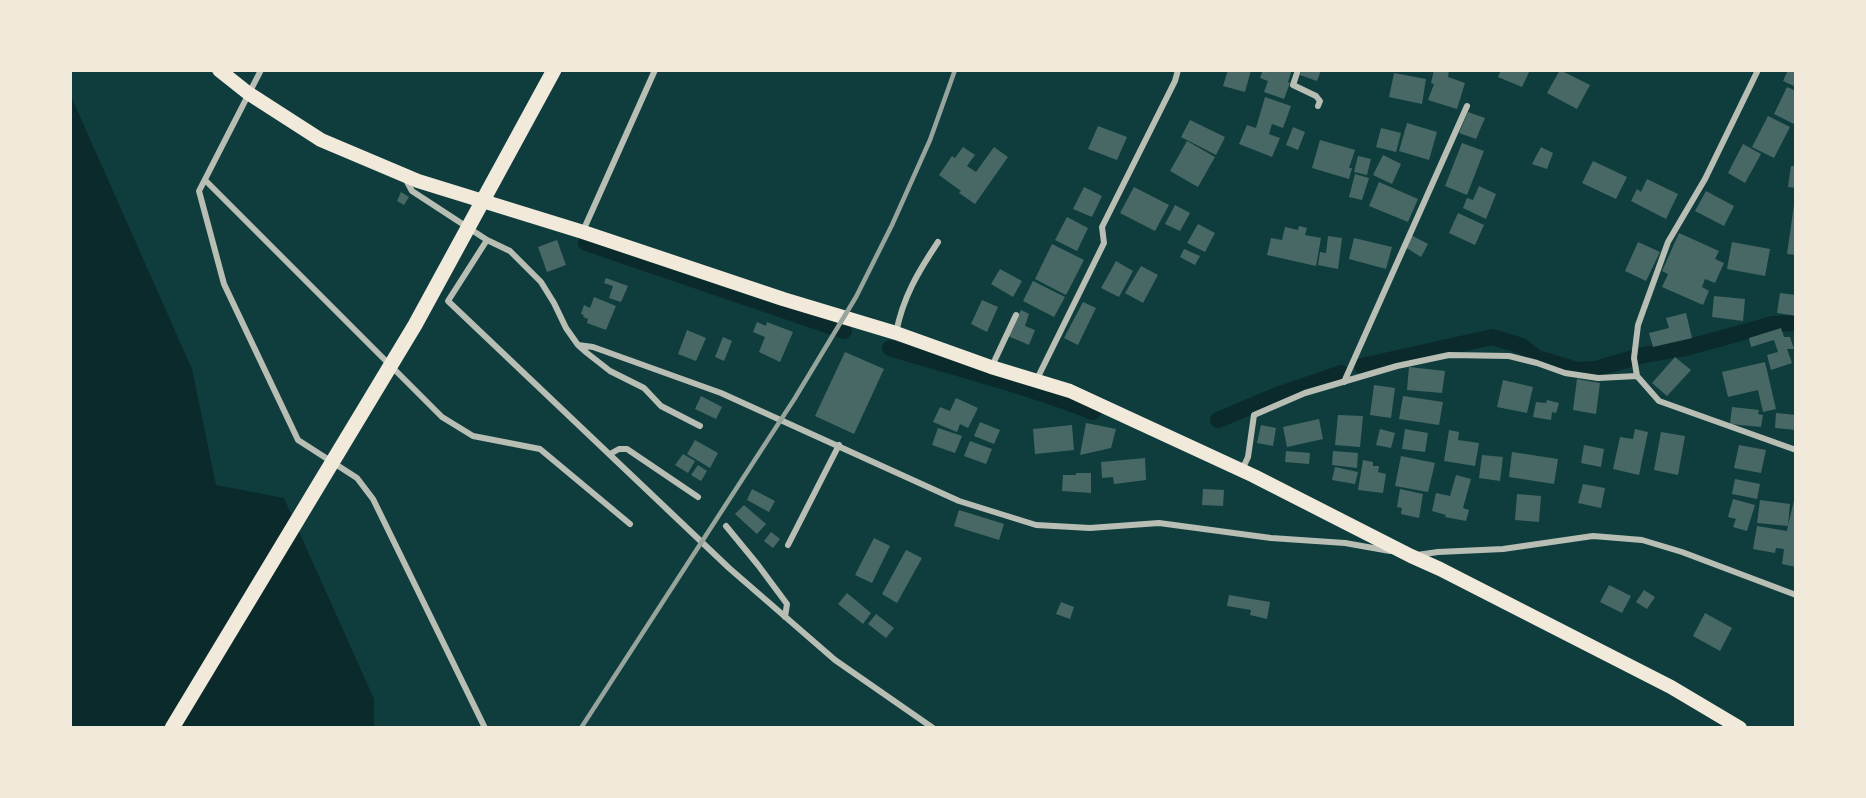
<!DOCTYPE html>
<style>
body{margin:0}
#map{position:relative;width:1866px;height:798px;overflow:hidden;background:#0f3d3e;font-family:Cabin,sans-serif}
canvas{display:block}
.frame{position:absolute;inset:0;border:72px solid #f1e9da;pointer-events:none}
</style>
<div id="map">
<canvas width="1866" height="798"></canvas>
<div class="frame"></div>
</div>
<script>
const ctx = document.querySelector('canvas').getContext('2d');
ctx.lineJoin = 'round';
function fillPath(path, color) { ctx.fillStyle = color; ctx.fill(path, 'evenodd'); }
function stroke(path, color, width, dash) { ctx.strokeStyle = color; ctx.lineWidth = width; ctx.lineCap = dash ? 'butt' : 'round'; ctx.setLineDash(dash || []); ctx.stroke(path); }
const water = new Path2D(`
 M70 94 192 369 216 485 284 498 374 699V727H71Z`);
const canal = new Path2D(`
 M586 243 844 331
 M890 348C958 369 1027 386 1093 412
 M1362 366 1492 337 1522 346 1537 358 1577 370 1596 369 1643 355 1686 348 1773 324 1796 323
 M1218 420 1280 394 1341 373`);
const building = new Path2D(`
 M1228 70H1251L1245 92 1223 86Z
 M1263 70H1292L1288 82 1290 83 1284 99 1264 92 1268 81 1260 78Z
 M1302 70H1321L1317 81 1300 75Z
 M1434 70H1449L1448 77 1465 83 1457 109 1428 100 1434 84 1431 83Z
 M1501 70H1530L1522 87 1498 77Z
 M1560 70 1590 85 1577 109 1547 93Z
 M1788 70H1796V87L1783 81Z
 M1394 73 1426 79 1422 104 1389 97Z
 M1787 87 1796 91V120L1794 124 1774 114Z
 M1265 97 1291 106 1283 128 1272 124 1269 134 1280 138 1272 157 1239 144 1247 125 1256 128Z
 M1468 112 1485 118 1476 139 1459 133Z
 M1768 116 1790 127 1774 158 1752 147Z
 M1190 120 1225 137 1216 155 1181 137Z
 M1407 123 1437 132 1429 160 1399 151Z
 M1098 126 1127 137 1117 160 1088 149Z
 M1293 127 1305 132 1298 150 1286 145Z
 M1381 128 1401 133 1396 152 1376 147Z
 M1320 140 1355 150 1349 168H1352L1349 179 1312 168Z
 M1187 141 1215 157 1198 187 1170 171Z
 M1462 143 1484 151 1467 195 1445 186Z
 M1743 144 1761 154 1745 183 1728 173Z
 M963 147 975 155 967 166 976 172 994 147 1008 157 975 204 959 193 961 191 939 175 952 156 955 158Z
 M1541 147 1553 153 1547 169 1532 164Z
 M1383 155 1401 164 1392 184 1373 175Z
 M1358 156 1371 159 1367 175 1354 172Z
 M1593 161 1627 177 1616 199 1582 183Z
 M1791 166H1796V188L1788 187Z
 M1355 174 1369 178 1362 200 1349 197Z
 M1647 179 1678 194 1666 219 1631 201 1637 189 1641 192Z
 M1379 182 1418 199 1408 222 1369 206Z
 M1479 186 1496 194 1486 219 1463 208 1467 198 1473 200Z
 M1084 187 1102 196 1092 217 1073 209Z
 M1134 187 1169 205 1155 231 1120 213Z
 M1706 191 1734 206 1724 226 1695 211Z
 M401 192 409 197 404 205 397 201Z
 M1175 205 1190 213 1180 231 1165 224Z
 M1794 205H1796V255L1787 254Z
 M1458 213 1484 225 1475 245 1449 233Z
 M1067 217 1088 228 1077 251 1055 240Z
 M1198 224 1215 233 1205 252 1187 243Z
 M1299 226 1307 228 1305 235 1321 238 1316 266 1267 255 1271 238 1282 240 1285 227 1298 230Z
 M1679 233 1719 251 1715 259 1724 263 1715 283 1705 279 1702 287 1709 291 1703 305 1662 287 1668 274 1662 271Z
 M1411 235 1428 244 1421 257 1405 247Z
 M1328 236 1342 238 1338 269 1318 265 1320 252 1326 253Z
 M1354 238 1392 247 1386 269 1349 259Z
 M557 240 566 265 547 272 538 247Z
 M1638 242 1660 252 1646 281 1625 271Z
 M1732 242 1770 249 1765 276 1727 269Z
 M1052 244 1084 260 1066 295 1035 279Z
 M1184 249 1200 256 1195 265 1180 257Z
 M1116 261 1133 271 1119 297 1101 288Z
 M1141 266 1158 275 1143 303 1125 293Z
 M1000 269 1022 281 1013 297 991 284Z
 M606 278 628 286 621 302 609 298 613 286 604 283Z
 M1033 281 1065 297 1054 317 1023 301Z
 M1780 293 1796 295V316L1777 313Z
 M1714 296 1745 299 1743 321 1712 317Z
 M594 297 616 306 606 330 587 323 588 319 583 317 584 315 581 314 584 305 590 308Z
 M982 300 998 307 987 332 971 324Z
 M1083 302 1096 308 1078 345 1064 338Z
 M1021 310 1029 314 1025 326 1035 330 1029 345 1008 336Z
 M1686 313 1692 338 1653 347 1649 333 1669 328 1666 318Z
 M757 322 766 326 767 322 793 332 780 362 759 352 765 337 753 332Z
 M1781 328 1784 337H1790L1794 349H1787L1792 363 1771 370 1767 355 1778 352 1774 340 1751 347 1749 338Z
 M687 330 706 338 696 361 678 354Z
 M723 337 732 341 724 361 715 357Z
 M845 352 884 369 854 434 815 416Z
 M1675 357 1691 370 1667 396 1652 383Z
 M1765 362 1776 409 1763 412 1758 390 1728 397 1722 372Z
 M1409 367 1445 371 1442 393 1407 390Z
 M1577 379 1600 383 1596 414 1573 410Z
 M1503 380 1533 387 1527 413 1497 407Z
 M1374 385 1395 388 1391 418 1370 415Z
 M701 396 722 407 716 419 695 409Z
 M1403 396 1443 402 1439 425 1399 419Z
 M956 398 978 408 968 428 960 424 957 432 933 422 940 407 950 411Z
 M1547 400 1559 403 1556 413 1552 412 1551 420 1533 417 1536 402 1546 403Z
 M1732 407 1759 410 1758 414 1763 415 1761 427 1730 424Z
 M1776 413 1796 415V430L1775 428Z
 M1338 415 1363 416 1360 447 1335 445Z
 M1319 419 1323 439 1287 447 1283 427Z
 M980 422 1000 430 994 444 974 436Z
 M1086 423 1116 429 1111 448 1080 455Z
 M1072 425 1074 450 1035 454 1033 429Z
 M1261 425 1276 428 1273 446 1257 443Z
 M938 428 962 436 955 453 932 445Z
 M1380 429 1395 433 1391 448 1376 445Z
 M1405 429 1428 433 1425 452 1402 449Z
 M1635 429 1648 432 1639 475 1613 469 1620 437 1633 439Z
 M1449 430 1459 432 1458 440 1479 443 1475 466 1444 461Z
 M1661 432 1685 436 1678 475 1654 470Z
 M695 440 718 453 710 468 687 454Z
 M970 441 992 449 986 464 964 456Z
 M1584 445 1604 449 1601 467 1581 463Z
 M1739 445 1766 450 1761 473 1734 468Z
 M1286 451 1310 453 1309 464 1285 462Z
 M1333 451 1358 453 1357 468 1332 465Z
 M1512 452 1558 459 1554 484 1509 477Z
 M683 454 695 461 688 473 675 465Z
 M1482 455 1503 457 1500 481 1479 478Z
 M1401 456 1435 463 1428 492 1395 486Z
 M1145 458 1146 480 1114 484 1113 477 1102 478 1101 462Z
 M1363 460 1373 462V466H1379L1378 472 1386 474 1383 493 1358 490Z
 M698 465 707 471 701 481 691 475Z
 M1335 467 1358 472 1355 484 1332 480Z
 M1076 473H1091V493L1062 491 1063 475H1076Z
 M1456 475 1471 479 1463 508 1469 510 1466 521 1445 517 1446 515 1432 511 1436 493 1450 496Z
 M1735 479 1760 484 1757 499 1732 494Z
 M1583 484 1605 488 1601 508 1578 503Z
 M752 489 775 501 769 512 747 500Z
 M1203 489 1224 490 1223 506 1202 505Z
 M1400 489 1423 494 1419 518 1401 514 1402 508 1397 507Z
 M1517 494 1541 496 1539 522 1515 520Z
 M1795 496H1796V567L1782 564 1784 549 1776 548 1775 553 1753 549 1757 526 1787 531 1788 526 1757 523 1760 500 1790 504 1788 526Z
 M1733 499 1755 505 1747 531 1733 527 1736 519 1728 517Z
 M744 505 766 524 757 534 735 514Z
 M959 510 1004 524 999 540 954 526Z
 M771 532 780 539 773 548 764 541Z
 M874 538 890 546 872 583 855 575Z
 M906 550 922 558 897 603 882 594Z
 M1609 585 1631 596 1622 613 1600 602Z
 M1644 590 1655 597 1647 609 1636 602Z
 M847 593 871 613 863 624 838 604Z
 M1229 595 1270 602 1267 619 1250 615 1251 610 1227 606Z
 M1061 602 1074 607 1070 619 1056 614Z
 M1705 613 1732 628 1720 651 1693 636Z
 M876 614 894 628 886 638 868 624Z`);
const minor = new Path2D(`
 M261 70 199 191 224 284 298 440 357 478 373 499 485 728
 M1298 70 1293 85 1316 96 1320 101 1318 106
 M1758 70 1705 179 1668 242 1638 325 1634 358 1637 376 1659 401 1796 450
 M405 178 412 191 487 240 510 251 541 282 554 303 566 328 578 345 587 353 610 371 644 388 661 406 700 426
 M206 181 442 417 473 436 540 449 630 524
 M583 231 655 70
 M487 240 448 301 729 568 835 660 933 728
 M896 333C903 297 918 272 938 242
 M578 345 593 347 721 393 959 501 1036 525 1090 528 1159 523 1271 538 1345 543 1390 551
 M992 366 1016 315
 M1036 381 1104 243 1102 227 1175 81 1178 70
 M1344 382 1467 106
 M610 454 619 449H627L698 497
 M1242 470 1248 457 1254 415 1305 393 1397 366 1449 355 1509 356 1537 363 1565 373 1598 378 1637 376
 M726 526 758 565 787 604 785 617
 M788 545 839 445
 M1417 555 1438 552 1503 549 1593 536 1642 540 1682 552 1796 595`);
const trunk = new Path2D(`
 M219 70 248 93 321 140 418 181 583 232 783 299 896 333 991 367 1070 391 1254 476 1411 556 1440 569 1671 687 1740 728`);
const motorway = new Path2D(`
 M172 728 415 325 554 70`);
const rail = new Path2D(`
 M581 728 795 398 856 297 892 225 930 140 955 70`);
fillPath(water, '#0a2a2b');
stroke(canal, '#0a2a2b', 16);
fillPath(building, '#486865');
stroke(minor, '#b8beb3', 6);
stroke(trunk, '#f1e9da', 14);
stroke(motorway, '#f1e9da', 15);
stroke(rail, '#97a49c', 4.5);
</script>
